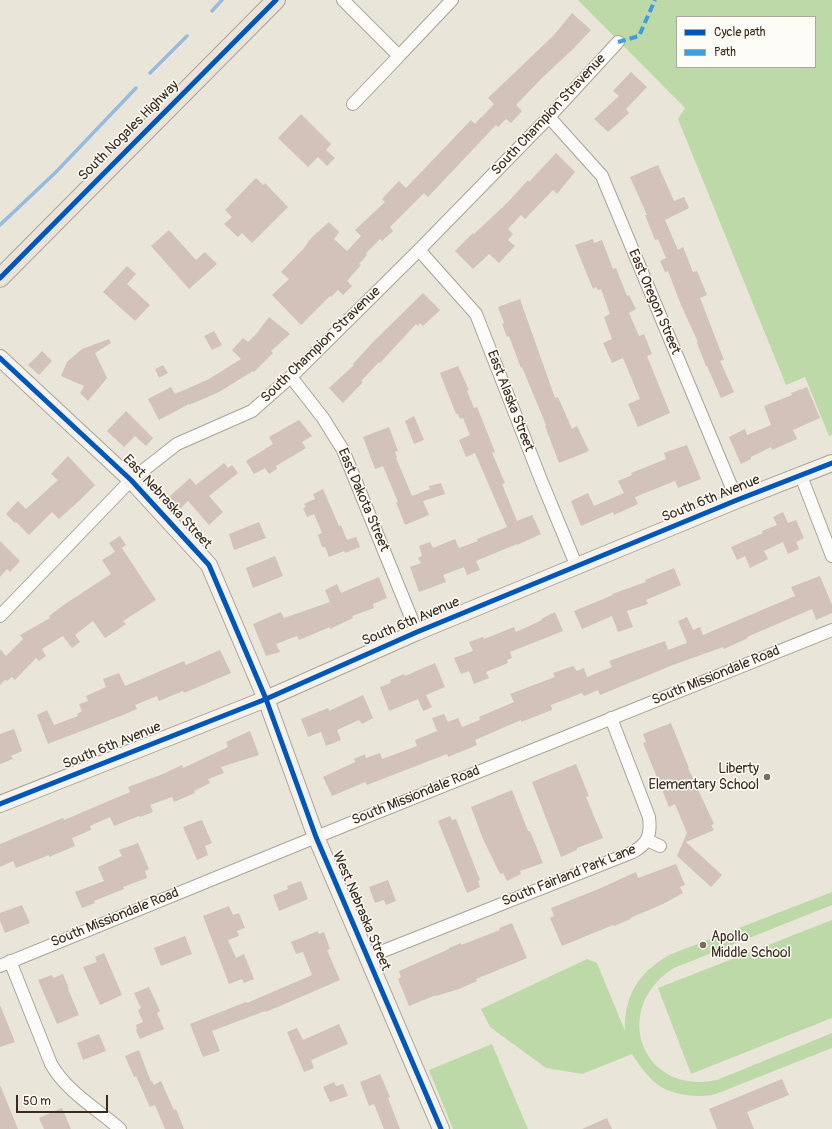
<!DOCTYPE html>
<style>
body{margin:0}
#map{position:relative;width:832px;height:1129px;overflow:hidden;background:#e9e6d9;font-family:Pangolin,sans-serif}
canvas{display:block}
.legend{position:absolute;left:676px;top:16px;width:140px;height:52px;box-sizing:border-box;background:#fdfcf7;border:1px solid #afa8a0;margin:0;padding:5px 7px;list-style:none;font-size:12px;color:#3b2a1e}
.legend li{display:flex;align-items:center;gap:8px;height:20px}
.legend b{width:20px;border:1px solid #afa8a0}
.scale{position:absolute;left:16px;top:1095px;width:92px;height:18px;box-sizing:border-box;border:2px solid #3b2a1e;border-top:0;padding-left:5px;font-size:12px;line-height:14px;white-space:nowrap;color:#3b2a1e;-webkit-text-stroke:3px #fdfcf7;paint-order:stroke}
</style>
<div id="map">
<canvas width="832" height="1129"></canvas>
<ul class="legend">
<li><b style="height:5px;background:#0057b8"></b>Cycle path</li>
<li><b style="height:5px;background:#3f9ce0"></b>Path</li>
</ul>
<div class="scale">50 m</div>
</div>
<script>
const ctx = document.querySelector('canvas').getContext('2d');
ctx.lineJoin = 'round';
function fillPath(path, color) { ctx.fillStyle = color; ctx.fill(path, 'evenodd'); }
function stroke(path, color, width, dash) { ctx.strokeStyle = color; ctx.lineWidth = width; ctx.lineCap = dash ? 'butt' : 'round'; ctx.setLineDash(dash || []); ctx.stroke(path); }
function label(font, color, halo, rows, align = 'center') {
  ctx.font = font + ' Pangolin,sans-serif'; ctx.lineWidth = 3; ctx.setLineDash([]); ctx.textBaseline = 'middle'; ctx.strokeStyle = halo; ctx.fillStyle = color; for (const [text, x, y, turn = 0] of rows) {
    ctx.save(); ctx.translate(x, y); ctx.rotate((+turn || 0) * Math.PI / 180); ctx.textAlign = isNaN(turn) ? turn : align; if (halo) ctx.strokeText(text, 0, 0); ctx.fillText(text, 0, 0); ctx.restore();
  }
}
const green = new Path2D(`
 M578 0H832V435L829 436 805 377 786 385 678 119 685 108ZM677 17H815V67H677Z
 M832 892V905L674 968C610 1008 641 1096 717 1080L832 1033V1048L716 1094C697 1099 667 1095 652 1080 644 1072 638 1063 632 1054L582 1074 546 1068 490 1027 481 1009 587 959 597 963 625 1031C624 996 638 973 669 955Z
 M832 920V1018L691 1074 658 988Z
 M492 1044 528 1129H453L429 1070Z`);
const stream = new Path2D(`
 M212 11 222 0
 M150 73 187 36
 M0 225 56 172 136 88`);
const building = new Path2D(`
 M572 13 591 30 572 50 543 77 516 105 522 111 511 123 506 119 498 127 496 125 428 197 424 193 390 227 393 231 382 241 380 239 366 253 367 255 359 264 361 265 347 281 352 286 343 295 338 290 331 297 330 296 301 325 272 295 289 279 281 272 304 248 312 237 329 222 339 232 334 239 347 251 361 236 355 230 385 202 382 199 399 181 406 188 471 120 475 124 481 117V118L494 104 488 98 554 35Z
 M631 72 647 87 626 109 629 113 608 132 594 119 619 96 613 91Z
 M301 114 331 144 326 150 335 158 327 166 318 157 308 167 278 138Z
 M556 153 575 172 557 194 553 190 525 219 521 215 508 229 513 234 508 240 515 246 499 263 489 254 473 269 455 251 473 233 474 234 508 202 528 180 529 182Z
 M658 165 674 201 684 197 689 208 665 220 678 250 683 247 693 272 697 271 707 295 700 298 724 360 720 361 734 392 721 398 707 366H706L697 343 698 342 681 305 668 271 665 272 660 261 666 258 658 239 655 240 645 215H647L630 177Z
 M256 178 263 185 265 183 288 207 252 243 242 233 238 237 224 224 232 217 225 210Z
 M169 230 196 260 205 252 217 264 189 289 151 246Z
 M593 239 594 243 602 240 613 269 616 268 627 296 629 295 636 309 629 313 639 336 644 334 652 354 647 356 670 413 638 427 628 404 640 399 623 358 612 363 603 343 612 339 604 317 610 314 601 289 598 290 596 287 593 289 575 245Z
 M127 266 136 274 127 284 150 305 135 321 103 292Z
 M423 293 440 310 423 326 420 323 418 326 416 324 380 363 379 362 361 381 363 382 343 403 329 388 354 365 353 364 373 342Z
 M520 299 555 398 558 397 572 429 577 426 589 451 559 463 545 426 546 425 522 367 521 368 509 336 507 337 502 324 504 323 498 307Z
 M269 317 290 334 271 351 273 353 254 372 253 371 219 392 189 405V404L159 420 148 399 171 387 175 394 209 379 241 359 232 350 243 338 248 342 257 333Z
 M214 331 222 345 212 350 204 336Z
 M109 339 111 343 95 353 107 378 88 401 80 393 84 386 61 376 67 362 82 349Z
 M42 351 52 361 39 375 28 365Z
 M163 365 168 373 159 378 155 369Z
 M458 366 469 390 467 391 474 408 477 407 495 452 492 453 505 483 502 484 517 521 532 515 541 534 517 545V544L476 561 480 570 467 575 464 567 443 575 446 582 419 592 410 567 421 563 418 558 422 556 419 546 430 542 433 548 455 539 459 548 478 541 477 539 507 527 475 453 466 457 459 440 470 435 463 418 460 419 458 414H456L440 373Z
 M807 387 820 418 793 430 797 439 772 450 771 447 751 457V459L741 464 729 437 745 429 747 435 771 425 764 406 792 395 791 393Z
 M126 411 153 438 146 446 135 436 124 447 107 431Z
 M414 416 424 440 414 444 405 421Z
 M299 420 312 436 302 442 306 448 276 466 277 469 269 474 265 468 254 474 246 461 273 444 269 437Z
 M389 427 398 451 395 452 397 457 396 458 412 496 430 489 429 486 441 483 445 494 423 501 429 515 405 525 396 502H398L383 466 375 469 363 437Z
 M687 445 701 479 678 488 675 481 635 497 638 504 614 515 613 512 581 526 571 501 588 493 594 506 624 493 618 481 632 475 631 473 666 459 664 453Z
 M68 456 95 485 81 499 59 519 52 512 29 535 16 522 15 523 6 514 18 501 26 509 58 480 51 474Z
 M224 463 228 468 232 465 238 473 209 496 223 512 209 525 188 501 180 509 169 497 190 478 196 485Z
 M323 489 339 526 341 525 347 540 356 537 360 547 345 553 344 551 329 557 325 547H322L318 535 322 533 314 514 307 517 303 508 306 507 304 504 315 499 313 494Z
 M783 512 788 523 796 520 804 538 796 542 799 549 788 554 783 542 764 551 768 559 750 568 745 556 737 560 731 547 763 533 762 531 777 525 773 517Z
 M259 522 266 538 234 550 229 534Z
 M120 536 126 545 122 548 156 600 123 621 126 624 105 638 93 621 75 635 80 642 72 648 63 636 42 649 46 656 39 661 36 658 15 680 12 677 7 681 5 680 0 685V649L6 656 23 639 20 635 50 618 49 616 65 604 111 574 102 560 115 552 109 543Z
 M0 541 20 561 10 572 7 569 0 577Z
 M275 556 283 576 253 588 246 568Z
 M674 568 681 585 646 600 648 604 627 611 633 627 618 632 612 616 582 629 574 611 613 595 612 594 646 582 645 580Z
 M820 576 832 605V613L816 620 812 609 747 637 748 638 724 649 723 647 673 665 600 695 598 690 584 696 582 693 551 705 552 710 521 722V720L475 740 477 745 448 757 447 754 367 785 365 782 332 796 323 777 355 762 354 759 365 754 366 758 380 753 382 759 417 746 415 740 437 731 432 718 444 714 448 722 458 718 462 727 480 720 479 717 514 702 510 694 555 677 553 673 573 666 577 671 584 668 587 677 612 667 609 661 665 641 668 650 687 643 678 621 687 617 693 630 700 627 703 635 795 596 791 587Z
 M379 577 387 598 373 604 374 608 352 616 353 618 330 629V627L299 640 297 636 276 644 280 652 266 656 253 624 281 612 284 618 330 602 325 590 337 584 341 593Z
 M555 612 563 631 510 652 512 658 507 660 508 663 486 672 489 678 474 684 469 671 461 674 454 658 473 651 469 642 483 637 484 639 514 627 516 632 542 620 541 619Z
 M220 650 231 673 184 693 183 691 159 701 157 696 135 705 137 709 123 715 48 744 37 715 47 710 54 725 78 716 77 714 82 711 79 704 88 701 86 696 106 687 103 679 119 673 125 686 184 661 186 665Z
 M435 663 445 687 426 695 432 707 423 711 418 699 389 711 380 687 391 683 390 680 404 674 405 676Z
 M363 695 373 718 362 724 359 720 337 730 341 740 326 746 321 732 308 737 301 719 328 708 329 711Z
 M671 723 689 768H688L714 824 711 825 714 830 686 842 722 875 711 887 677 856 687 833 675 804 669 807 643 743 646 742 643 734Z
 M14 729 22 751 11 756 13 759 0 764V734Z
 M250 731 259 755 221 767 224 773 208 779 210 783 194 791 195 793 174 802 172 797 150 805 153 812 140 817 139 816 114 826 110 817 90 826 91 830 72 838 75 846 49 857V855L16 868 13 861 0 867V844L63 818 64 820 130 792 128 787 163 774 182 765 183 768 228 747 226 742Z
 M576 764 589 796 586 797 603 838 577 848V850L561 857 532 782Z
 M512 790 528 831H530L543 863 520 871 521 874 507 881 503 873 500 874 483 839 471 807Z
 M450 816 452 820 456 819 480 880 478 881 480 887 467 893 438 821Z
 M202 820 212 843 205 846 208 855 197 860 183 827Z
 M138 843 149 869 145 871 147 878 123 887 124 889 94 901 95 903 82 908 75 892 104 881 98 867 122 856 119 850Z
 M676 864 685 885 680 887 683 893 663 904 630 918 631 919 614 926 613 925 562 946 550 918 554 916 551 908 601 888 636 872 638 878Z
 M388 880 396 901 386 905 384 900 375 903 369 887Z
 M301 881 308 899 279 911 273 895 288 889 287 886Z
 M22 905 30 923 5 933 0 921V913Z
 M229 906 233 915 239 913 245 928 237 931 239 936 228 940 236 958 244 954 254 979 244 983 242 979 229 984 203 916Z
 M512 923 527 958 476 979 477 981 459 989 436 996V995L409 1006 398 979 401 977 399 971 449 949V948L461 943V945L500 930 499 928Z
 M318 931 319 934 324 932 330 949 327 950 340 980 266 1012 265 1011 212 1031 220 1051 203 1057 190 1024 246 1002 247 1003 312 975 303 952 296 954 291 942Z
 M185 936 192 954 161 966 154 948Z
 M104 953 122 995 100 1005 83 967 97 962 95 957Z
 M63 974 69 989H68L79 1015 57 1024 38 980 52 975 53 978Z
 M149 987 160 1011 157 1013 164 1029 140 1039 136 1030 137 1029 136 1025 143 1022 138 1010 141 1008 134 993Z
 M0 1005 15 1042 0 1047Z
 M339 1024 348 1044 311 1060 314 1068 304 1072 287 1032 297 1028 303 1040Z
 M99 1034 106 1051 83 1060 77 1043Z
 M139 1050 151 1082 152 1081 154 1085 161 1081 174 1110 176 1109 184 1129H165L155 1105 150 1107 136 1076 134 1077 125 1056Z
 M380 1074 390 1097 388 1098 400 1129H384L374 1104 369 1106 360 1082Z
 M782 1079 789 1095 747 1112 754 1129H717L709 1109Z
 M334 1082 336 1086 343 1084 348 1096 330 1102 323 1087Z
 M0 1085 18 1129H0Z
 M62 1108 71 1129H44L39 1118Z
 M607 1118 612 1129H582Z`);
const street = new Path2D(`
 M343 0 399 56 452 0
 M353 104 399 56
 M549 117 602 176 737 500
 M419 250 476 314 541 480 577 567
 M291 377 323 418 343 450 417 632
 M801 476 832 556
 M0 616 131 480 177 444 252 411 295 373 419 250 549 117 618 42
 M647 840 660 846
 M368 957 633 852C649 843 651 834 649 817L611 718
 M10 961 51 1064C67 1092 96 1108 120 1129
 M0 966 316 837 832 630`);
const secondary = new Path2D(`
 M0 358 131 480 209 565 266 699 316 837 441 1129
 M0 804 266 699 417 632 737 500 832 463`);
const primary = new Path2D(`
 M0 278 276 0`);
const quiet = new Path2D(`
 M618 42 639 36 655 0`);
const cycleway = new Path2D(`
 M0 278 276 0
 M0 358 131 480 209 565 266 699 316 837 441 1129
 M0 804 266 699 417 632 737 500 832 463`);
const markers = [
 [767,777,4,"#786c5f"],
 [703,945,4,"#786c5f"]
];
const streetNames = [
 ["South Champion Stravenue",549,115,-47],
 ["South Nogales Highway",129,131,-45],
 ["East Oregon Street",654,302,67],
 ["South Champion Stravenue",321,345,-44],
 ["East Alaska Street",510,401,69],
 ["South 6th Avenue",711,499,-22],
 ["East Dakota Street",363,500,67],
 ["East Nebraska Street",167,502,47],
 ["South 6th Avenue",411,622,-23],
 ["South Missiondale Road",716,676,-22],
 ["South 6th Avenue",112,746,-22],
 ["South Missiondale Road",416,796,-22],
 ["South Fairland Park Lane",569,876,-22],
 ["West Nebraska Street",361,911,67],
 ["South Missiondale Road",115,918,-22]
];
const poiNames = [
 ["Liberty",759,769],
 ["Elementary School",759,785],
 ["Apollo",711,937,"left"],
 ["Middle School",711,953,"left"]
];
fillPath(green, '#bed9a8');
stroke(stream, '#98badf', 3.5);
fillPath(building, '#d2c2b9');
stroke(street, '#a7a39a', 14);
stroke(secondary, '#a7a39a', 18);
stroke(primary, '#a7a39a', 20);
stroke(street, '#fcfbf9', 12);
stroke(secondary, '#f5f2ec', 16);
stroke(primary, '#ebe3d7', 18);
stroke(quiet, '#3f9ce0', 4, [8, 4]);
stroke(cycleway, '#0057b8', 5);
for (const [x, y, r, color] of markers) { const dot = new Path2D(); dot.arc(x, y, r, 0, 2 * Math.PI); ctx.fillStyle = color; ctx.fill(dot); stroke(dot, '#fdfcf7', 1.5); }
label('14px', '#3b2a1e', '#fdfcf7', streetNames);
label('14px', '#3b2a1e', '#fdfcf7', poiNames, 'right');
</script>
